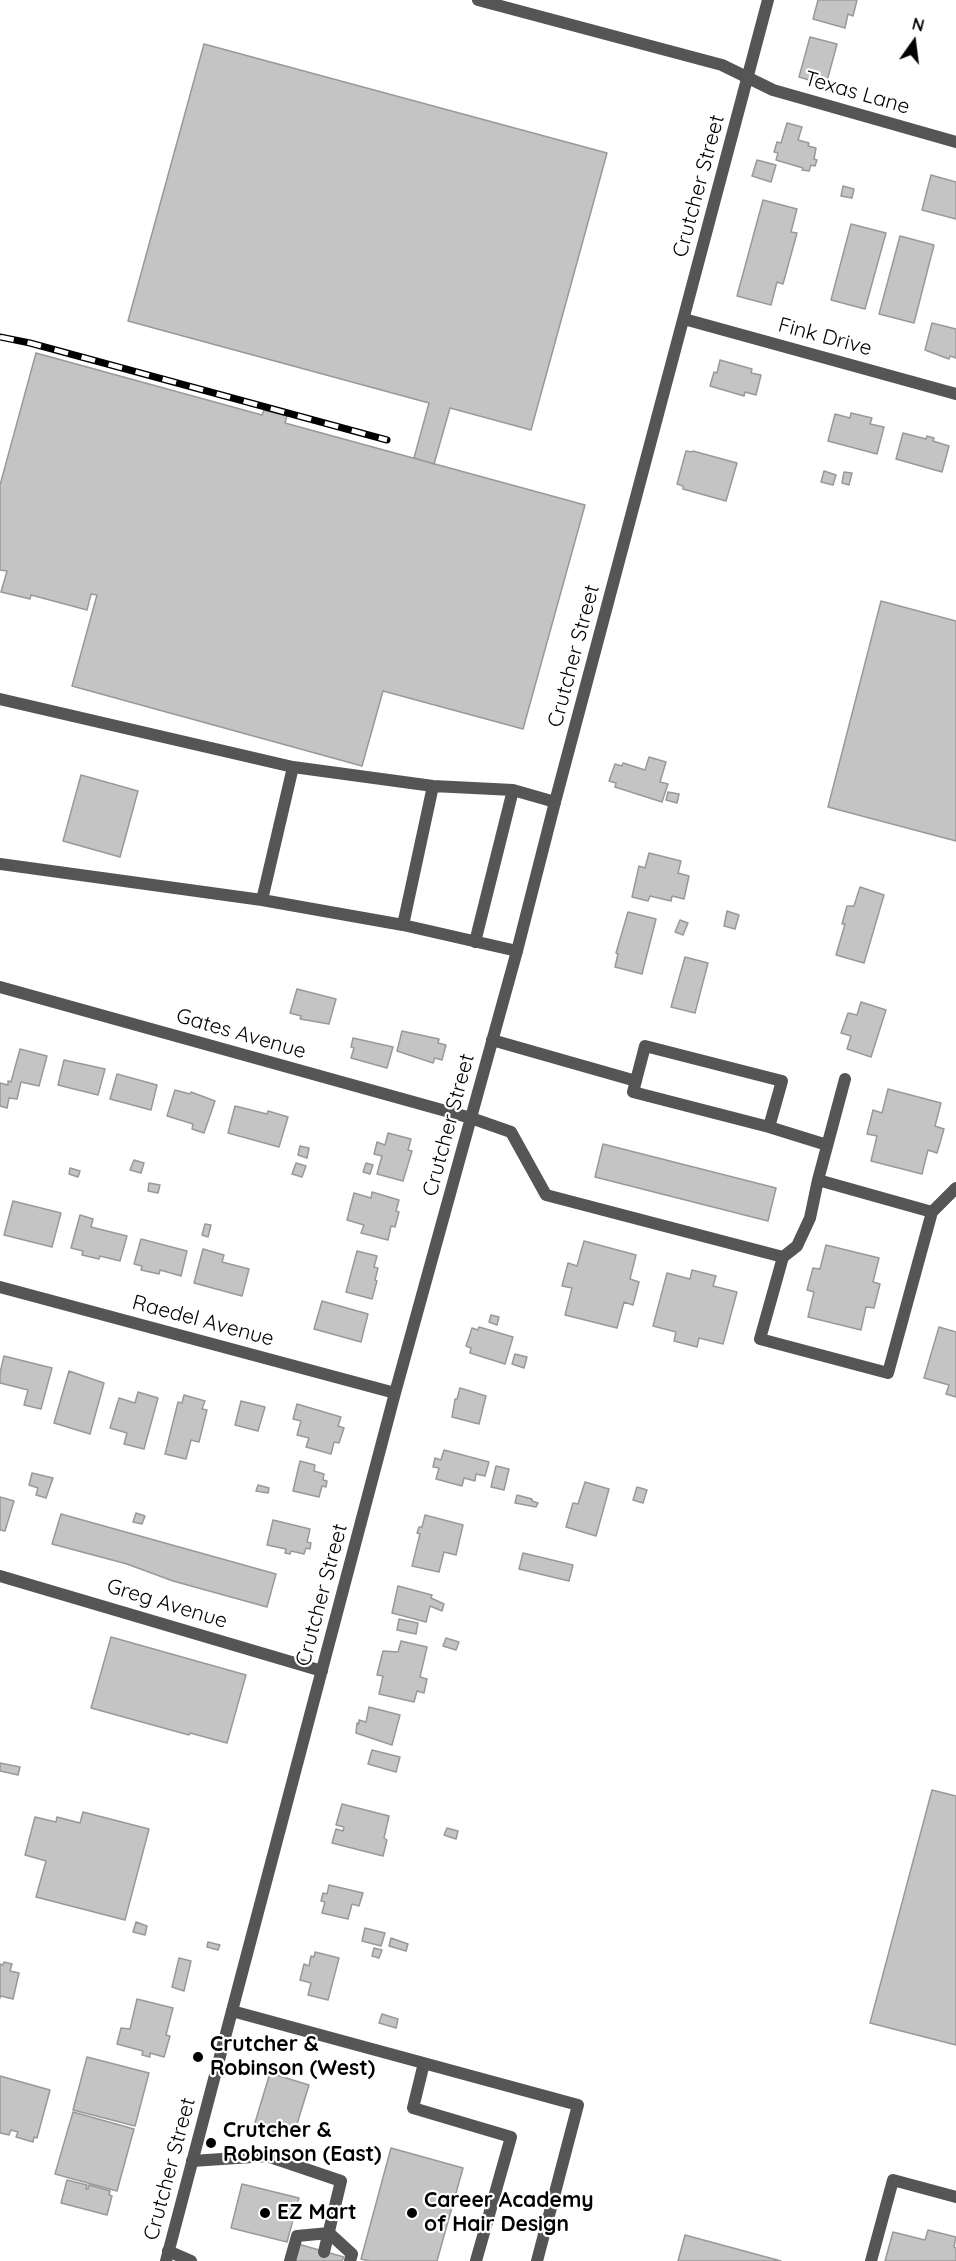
<!DOCTYPE html>
<style>
body{margin:0}
#map{position:relative;width:956px;height:2261px;overflow:hidden;background:#fff;font-family:Quicksand,sans-serif}
canvas{display:block}
.north{position:absolute;left:884px;top:12px;width:60px;height:60px;-webkit-text-stroke:4px #fff;paint-order:stroke;rotate:14deg;font-size:16px;font-weight:700;line-height:24px;text-align:center;color:#000}
.north::after{content:'';display:block;margin:auto;width:21px;height:27px;background:#000;clip-path:polygon(50% 0,100% 100%,50% 72%,0 100%)}
</style>
<div id="map">
<canvas width="956" height="2261"></canvas>
<div class="north">N</div>
</div>
<script>
const ctx = document.querySelector('canvas').getContext('2d');
ctx.lineJoin = 'round';
function fillPath(path, color) { ctx.fillStyle = color; ctx.fill(path, 'evenodd'); }
function stroke(path, color, width, dash) { ctx.strokeStyle = color; ctx.lineWidth = width; ctx.lineCap = dash ? 'butt' : 'round'; ctx.setLineDash(dash || []); ctx.stroke(path); }
function label(font, color, halo, rows, align = 'center') {
  ctx.font = font + ' Quicksand,sans-serif'; ctx.lineWidth = 4.5; ctx.setLineDash([]); ctx.textBaseline = 'middle'; ctx.strokeStyle = halo; ctx.fillStyle = color; for (const [text, x, y, turn = 0] of rows) {
    ctx.save(); ctx.translate(x, y); ctx.rotate((+turn || 0) * Math.PI / 180); ctx.textAlign = isNaN(turn) ? turn : align; if (halo) ctx.strokeText(text, 0, 0); ctx.fillText(text, 0, 0); ctx.restore();
  }
}
const building = new Path2D(`
 M818 0H857L853 16 848 14 845 28 813 19Z
 M810 37 837 44 826 85 799 77Z
 M204 44 607 153 531 430 450 408 434 464 414 458 429 403 128 321Z
 M787 123 802 127 798 140 809 143 808 146 816 148 814 159 817 160 815 166 811 165 809 171 802 170 803 168 776 160 778 153 774 152 777 142 781 143Z
 M757 160 776 165 771 182 752 176Z
 M931 175 956 182V219L922 210Z
 M843 186 854 189 852 198 841 196Z
 M763 200 797 209 791 232 797 233 783 284 777 282 771 305 737 296Z
 M851 224 886 233 865 309 831 300Z
 M900 236 934 245 914 323 879 314Z
 M932 323 956 329V358L950 356 949 359 925 350Z
 M36 353 262 415 264 410 287 416 285 423 585 505 523 729 383 691 362 766 72 686 97 595 91 594 87 610 31 595 30 599 1 592 7 571 0 570V485Z
 M720 360 752 369 751 373 761 375 756 395 745 392 744 396 710 386 714 372 717 373Z
 M851 413 872 418 870 424 884 427 877 454 828 441 835 414 850 418Z
 M903 433 926 439 927 436 934 438 933 441 949 446 942 472 896 459Z
 M686 451 692 452 693 451 737 463 726 501 683 489V486L677 484Z
 M824 471 836 475 833 485 821 482Z
 M844 472 852 473 849 485 842 483Z
 M881 601 956 621V841L828 807Z
 M649 757 666 762 660 782 668 784 662 802 615 787 616 783 609 781 615 764 622 766 623 763 645 770Z
 M81 775 138 791 120 857 63 841Z
 M668 792 679 794 677 803 666 800Z
 M649 853 681 861 678 873 689 876 684 899 672 896 671 901 650 896 648 901 632 897 639 866 645 868Z
 M860 887 884 895 864 963 836 955 845 924H842L847 906H854Z
 M727 911 739 915 735 929 724 926Z
 M628 912 656 919 642 974 615 967 618 954 616 953Z
 M680 920 688 923 683 935 675 932Z
 M685 957 708 963 695 1013 671 1007Z
 M297 989 336 999 329 1024 300 1019 301 1016 290 1013Z
 M861 1002 886 1010 871 1057 847 1049 851 1036 841 1033 848 1013 857 1015Z
 M402 1031 439 1039 438 1043 446 1045 442 1060 435 1058 433 1063 397 1051Z
 M353 1038 393 1047 387 1068 351 1058 354 1048 351 1047Z
 M20 1049 47 1056 39 1086 21 1082 17 1099 9 1098 7 1108 0 1106V1083L8 1085V1081L11 1082Z
 M64 1060 105 1069 98 1095 58 1085Z
 M117 1074 157 1085 151 1110 110 1099Z
 M888 1089 941 1103 935 1126 944 1129 937 1153 928 1150 922 1174 871 1161 877 1136 867 1134 873 1110 882 1113Z
 M175 1090 190 1094 191 1092 215 1101 204 1133 192 1129 193 1124 167 1116Z
 M235 1106 267 1114 268 1111 288 1117 279 1147 228 1133Z
 M388 1133 411 1139 408 1150 412 1151 403 1181 377 1174 382 1156 374 1154 377 1142 385 1145Z
 M603 1144 776 1188 768 1221 595 1177Z
 M300 1146 309 1148 307 1158 298 1155Z
 M134 1160 144 1163 141 1173 130 1170Z
 M296 1163 306 1166 302 1177 292 1174Z
 M366 1163 373 1165 370 1174 363 1172Z
 M70 1168 80 1171 78 1177 69 1174Z
 M149 1183 160 1185 158 1193 148 1191Z
 M372 1192 399 1200 396 1211 399 1212 395 1227 391 1226 388 1240 361 1233 364 1225 347 1220 354 1193 371 1198Z
 M13 1201 61 1213 52 1247 4 1235Z
 M80 1215 93 1219 91 1227 127 1236 120 1261 100 1256 99 1259 82 1255 83 1251 71 1248Z
 M205 1224 211 1225 208 1237 202 1235Z
 M141 1239 187 1251 181 1276 160 1270 159 1274 141 1270 142 1266 134 1264Z
 M584 1241 636 1255 630 1279 639 1282 633 1305 624 1302 617 1328 565 1315 572 1288 562 1286 568 1263 577 1266Z
 M826 1245 879 1258 873 1282 880 1284 874 1308 866 1307 861 1330 808 1317 814 1292 807 1290 813 1268 820 1269Z
 M203 1249 224 1255 222 1262 249 1269 242 1296 194 1283Z
 M357 1251 377 1256 374 1267 378 1268 375 1280 377 1281 372 1299 346 1292Z
 M692 1270 716 1276 713 1286 737 1292 723 1344 699 1338 697 1347 674 1341 676 1332 653 1326 667 1273 690 1279Z
 M322 1301 368 1314 361 1342 314 1329Z
 M491 1315 499 1317 497 1325 489 1322Z
 M479 1327 513 1337 505 1364 470 1353 471 1348 466 1346 472 1328 478 1330Z
 M939 1327 956 1332V1397L946 1394 949 1385 924 1378Z
 M515 1354 527 1357 524 1368 512 1364Z
 M4 1356 52 1368 41 1409 24 1405 28 1390 0 1383V1373Z
 M69 1371 104 1383 90 1434 54 1423Z
 M460 1388 486 1396 479 1424 452 1417 455 1399H457Z
 M138 1392 158 1398 144 1449 124 1444 127 1433 110 1428 119 1398 135 1403Z
 M184 1395 205 1401 202 1409 207 1410 199 1442 191 1440 186 1459 165 1454 178 1402 182 1403Z
 M241 1401 265 1407 258 1431 235 1425Z
 M297 1404 341 1417 338 1426 344 1428 339 1443 334 1442 331 1454 306 1447 309 1438 297 1435 301 1421 293 1419Z
 M444 1450 489 1462 485 1476 476 1474 475 1481 464 1478 462 1486 436 1479 439 1468 433 1467 435 1458 441 1460Z
 M300 1461 315 1465 314 1471 324 1474 323 1480 327 1481 326 1487 322 1486 319 1497 293 1491Z
 M496 1466 509 1469 504 1490 491 1487Z
 M32 1473 53 1478 46 1498 36 1495 38 1488 29 1485Z
 M585 1482 609 1489 596 1536 566 1527 573 1503 578 1504Z
 M258 1485 269 1488 268 1493 256 1491Z
 M637 1487 647 1490 643 1503 633 1500Z
 M517 1495 532 1499V1501L538 1503 536 1507 515 1503Z
 M0 1497 14 1501 5 1531 0 1530Z
 M136 1513 145 1516 142 1524 133 1522Z
 M61 1514 276 1574 267 1607 173 1581 127 1564 52 1544Z
 M425 1515 463 1525 456 1555 444 1552 439 1572 412 1566 420 1534 417 1533 419 1527H422Z
 M273 1520 310 1529 307 1542 311 1543 310 1549 306 1548 304 1554 291 1551 290 1554 285 1553 286 1549 267 1545Z
 M523 1553 573 1565 569 1581 519 1569Z
 M398 1586 432 1595 431 1598 444 1604 442 1611 430 1606 426 1622 392 1613Z
 M399 1619 418 1623 416 1634 397 1630Z
 M111 1637 246 1675 227 1743 190 1733 189 1735 91 1708Z
 M446 1638 459 1642 456 1650 443 1646Z
 M401 1641 427 1647 420 1677 427 1679 424 1693 417 1691 414 1702 379 1694 383 1676 377 1675 383 1651 398 1652Z
 M369 1707 400 1715 392 1745 356 1733 357 1723 359 1724V1720L366 1722Z
 M372 1750 400 1757 396 1772 368 1764Z
 M0 1763 20 1767 18 1775 0 1771Z
 M932 1790 956 1796V2045L870 2023Z
 M342 1804 389 1816 384 1838 387 1840 383 1856 332 1843 336 1829 343 1831 344 1827 336 1825Z
 M83 1812 149 1829 125 1920 36 1897 46 1861 25 1855 35 1817 56 1822 57 1817 80 1823Z
 M447 1828 458 1831 456 1839 444 1835Z
 M329 1885 363 1893 359 1906 352 1904 348 1919 322 1913 325 1902 321 1901 323 1893 327 1894Z
 M136 1922 147 1926 145 1935 133 1932Z
 M365 1928 385 1933 381 1946 362 1941Z
 M391 1938 408 1944 406 1951 389 1946Z
 M208 1942 220 1945 218 1950 207 1947Z
 M374 1948 382 1950 379 1958 372 1956Z
 M315 1952 339 1958 328 2000 308 1995 311 1983 300 1980 304 1964 309 1966 311 1956 314 1957Z
 M179 1958 191 1961 184 1991 172 1987Z
 M4 1962 12 1964 10 1971 19 1973 13 1999 1 1996 0 1998V1964L3 1965Z
 M137 1999 173 2008 166 2035 170 2036 164 2057 150 2053V2057L142 2055 143 2051 117 2044 121 2028 130 2029Z
 M382 2014 398 2019 396 2028 379 2023Z
 M87 2057 149 2073 135 2126 73 2110Z
 M270 2073 309 2085 293 2137 254 2126Z
 M0 2076 50 2090 37 2138 34 2137 33 2142 16 2137 18 2132 11 2130 9 2135 0 2133Z
 M73 2112 134 2129 117 2191 55 2174Z
 M391 2148 463 2168 437 2261H369L361 2259Z
 M67 2180 87 2185 86 2189H88L89 2185 110 2191 109 2195 112 2196 107 2215 61 2203Z
 M242 2184 299 2198 287 2242 231 2228Z
 M928 2230 956 2237 954 2247 956 2248V2261H885L893 2232 925 2240Z
 M685 2235 781 2261H678Z
 M298 2244 344 2257 342 2261H293Z`);
const lane = new Path2D(`
 M478 0 722 65 773 90 956 142
 M0 699 293 767 433 786 513 790 555 802
 M0 864 262 900 403 925 517 951
 M262 900 293 767
 M403 925 433 786
 M475 942 513 790
 M492 1040 636 1081
 M845 1079 818 1180 932 1212
 M471 1118 511 1132 546 1195 783 1257 760 1339 888 1373 932 1212 956 1188
 M769 1127 782 1081 645 1046 633 1092 769 1127 827 1145
 M783 1257 797 1246 810 1218 818 1180
 M232 2011 578 2105 537 2261
 M424 2063 413 2108 511 2137 476 2261
 M192 2161 267 2156 341 2181 324 2252
 M168 2251 191 2261
 M290 2261 297 2236 329 2233 352 2254 350 2261
 M871 2261 893 2180 956 2197`);
const street = new Path2D(`
 M684 319 956 394
 M0 987 471 1118
 M0 1287 395 1393
 M0 1576 322 1671
 M166 2261 395 1393 517 951 555 802 768 0`);
const rail = new Path2D(`
 M0 337 30 343 387 440`);
const markers = [
 [198,2057,6,"#000"],
 [211,2143,6,"#000"],
 [265,2213,6,"#000"],
 [412,2213,6,"#000"]
];
const streetNames = [
 ["Texas Lane",857,93,16],
 ["Crutcher Street",699,186,-75],
 ["Fink Drive",825,337,15],
 ["Crutcher Street",574,656,-75],
 ["Gates Avenue",241,1034,16],
 ["Crutcher Street",449,1125,-75],
 ["Raedel Avenue",203,1321,15],
 ["Crutcher Street",322,1595,-75],
 ["Greg Avenue",167,1604,17],
 ["Crutcher Street",170,2169,-75]
];
const poiNames = [
 ["Crutcher &",210,2045],
 ["Robinson (West)",210,2069],
 ["Crutcher &",223,2131],
 ["Robinson (East)",223,2155],
 ["Career Academy",424,2201],
 ["of Hair Design",424,2225],
 ["EZ Mart",277,2213]
];
fillPath(building, '#c4c4c4');
stroke(building, '#999', 1.5);
stroke(lane, '#555', 12);
stroke(street, '#555', 12);
stroke(rail, '#000', 7);
stroke(rail, '#fff', 4.5, [14]);
for (const [x, y, r, color] of markers) { const dot = new Path2D(); dot.arc(x, y, r, 0, 2 * Math.PI); ctx.fillStyle = color; ctx.fill(dot); stroke(dot, '#fff', 2); }
label('21px', '#000', '#fff', streetNames);
label('bold 21px', '#000', '#fff', poiNames, 'left');
</script>
